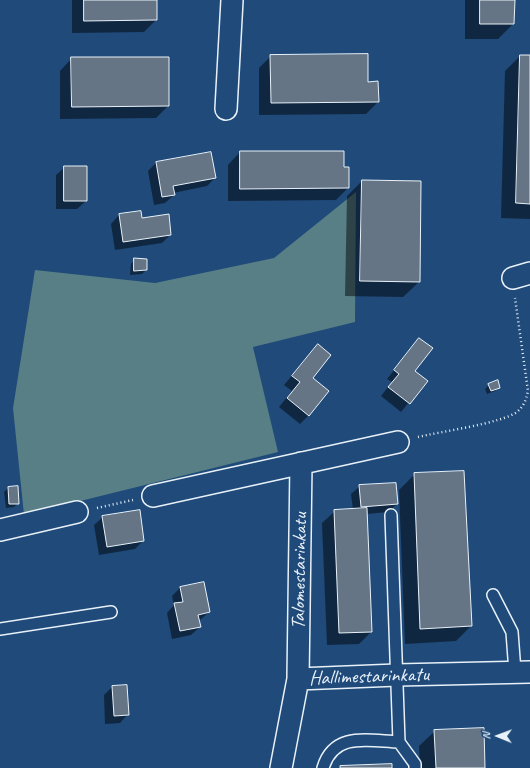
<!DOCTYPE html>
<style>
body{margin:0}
#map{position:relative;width:530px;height:768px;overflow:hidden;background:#1f4a7a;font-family:Caveat,sans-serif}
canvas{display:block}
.north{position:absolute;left:478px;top:716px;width:40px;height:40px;-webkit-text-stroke:3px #1f4a7a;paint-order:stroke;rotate:271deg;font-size:11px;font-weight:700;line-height:16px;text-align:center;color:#e8f1f8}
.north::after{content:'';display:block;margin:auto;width:14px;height:18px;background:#e8f1f8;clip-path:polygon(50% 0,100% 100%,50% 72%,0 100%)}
</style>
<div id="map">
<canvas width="530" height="768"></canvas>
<div class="north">N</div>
</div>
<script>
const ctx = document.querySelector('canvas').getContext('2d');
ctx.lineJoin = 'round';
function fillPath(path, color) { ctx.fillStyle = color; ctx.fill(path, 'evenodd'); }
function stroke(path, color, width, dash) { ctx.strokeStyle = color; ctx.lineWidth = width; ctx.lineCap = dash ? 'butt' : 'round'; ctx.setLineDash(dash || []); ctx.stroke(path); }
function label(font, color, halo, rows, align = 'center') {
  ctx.font = font + ' Caveat,sans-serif'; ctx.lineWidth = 3; ctx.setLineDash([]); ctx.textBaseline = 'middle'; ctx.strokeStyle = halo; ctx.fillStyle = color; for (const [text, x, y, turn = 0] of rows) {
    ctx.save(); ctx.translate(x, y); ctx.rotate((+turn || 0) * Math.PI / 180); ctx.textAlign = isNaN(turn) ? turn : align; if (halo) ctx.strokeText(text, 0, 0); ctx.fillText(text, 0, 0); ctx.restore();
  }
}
const green = new Path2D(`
 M356 192 355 322 253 347 278 452 24 515 13 408 35 270 155 283 274 258Z`);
const shadow = new Path2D(`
 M72 0H156V20L144 32 72 33Z
 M465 0H514L513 24 498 39H465Z
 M271 56 367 83 378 102 366 114 259 115V68Z
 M520 56H530V219L501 218 505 71Z
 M72 58 168 106 156 118 60 119V71Z
 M240 152 348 188 336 200 228 201V165Z
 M156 163 215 178 207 186 173 193 174 195 165 203 154 205 148 171Z
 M65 167 86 201 77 209H56V175Z
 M362 181 419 282 403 297 345 296 347 196Z
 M119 215 141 219 170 235 162 243 115 250 111 224Z
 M135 259 146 270 142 274 130 275 131 264Z
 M419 339 414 371 426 381 401 412 381 396 392 382 387 379Z
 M318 345 312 378 309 415 300 424 279 407 292 391 284 385Z
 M489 385 499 387 495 391 487 394 485 389Z
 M415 474 471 626 456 641 405 644 399 490Z
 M360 486 397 504 388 512 367 514 371 632 359 644 327 645 322 523 335 511 353 510 351 494Z
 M8 488 18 503 14 507 6 508 4 492Z
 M103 517 143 541 135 549 99 555 94 525Z
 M180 588 209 612 199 621 200 627 191 635 172 639 167 613 174 605 172 596Z
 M112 687 128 714 120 723 105 724 104 695Z
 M435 731 484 768H420L419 746Z`);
const building = new Path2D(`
 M84 0H157V20L84 21Z
 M480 0H515L514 24H480Z
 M368 54V82L378 81 379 102 271 103 270 55Z
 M520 55H530V204L516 203Z
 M71 57H169V106L72 107Z
 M240 151H344V167H349V188L240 189Z
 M211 152 216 178 173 186 175 195 162 197 156 162Z
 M64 166H87V201H64Z
 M362 180 421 181 420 282 360 281Z
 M141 211 142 218 169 214 171 235 123 242 119 214Z
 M134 258 147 259V270L134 271Z
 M419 338 433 348 415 371 428 381 410 404 388 387 399 374 394 370Z
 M318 344 331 355 313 378 329 391 309 416 287 398 300 382 292 376Z
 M498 380 500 388 491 391 488 384Z
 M464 471 472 626 420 629 414 473Z
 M396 483 398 504 361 507 359 485Z
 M18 486 19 504H9L8 487Z
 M367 508 372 632 339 633 334 510Z
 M140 510 144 541 107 547 102 516Z
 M204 582 210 612 198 615 201 627 180 631 174 603 183 602 180 587Z
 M127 685 129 715 114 716 112 686Z
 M484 728 485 768H436L434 730Z
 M392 764V768H340V766Z`);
const path = new Path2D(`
 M418 437C439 432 502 423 517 412 524 406 526 400 528 391L515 298
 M97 508 133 500`);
const lane = new Path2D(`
 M391 515 399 742 415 764V768
 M493 595 512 632 515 672
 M0 629 111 612
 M323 768C334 731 369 741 399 742`);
const street = new Path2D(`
 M226 109 232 0
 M513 278 530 273
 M153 496 398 442
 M0 530 77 512
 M298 679 301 463
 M281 768 298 679 397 675 530 672`);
const streetNames = [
 ["Talomestarinkatu",300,571,-89],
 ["Hallimestarinkatu",369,677,-2]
];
fillPath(green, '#577f85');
fillPath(shadow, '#0007');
fillPath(building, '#667586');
stroke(building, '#e8f1f8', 1);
stroke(lane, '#e8f1f8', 14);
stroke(street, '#e8f1f8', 24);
stroke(path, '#e8f1f8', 2.5, [1, 3]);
stroke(lane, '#1f4a7a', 11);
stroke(street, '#1f4a7a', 21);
label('20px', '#e8f1f8', '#1f4a7a', streetNames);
</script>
